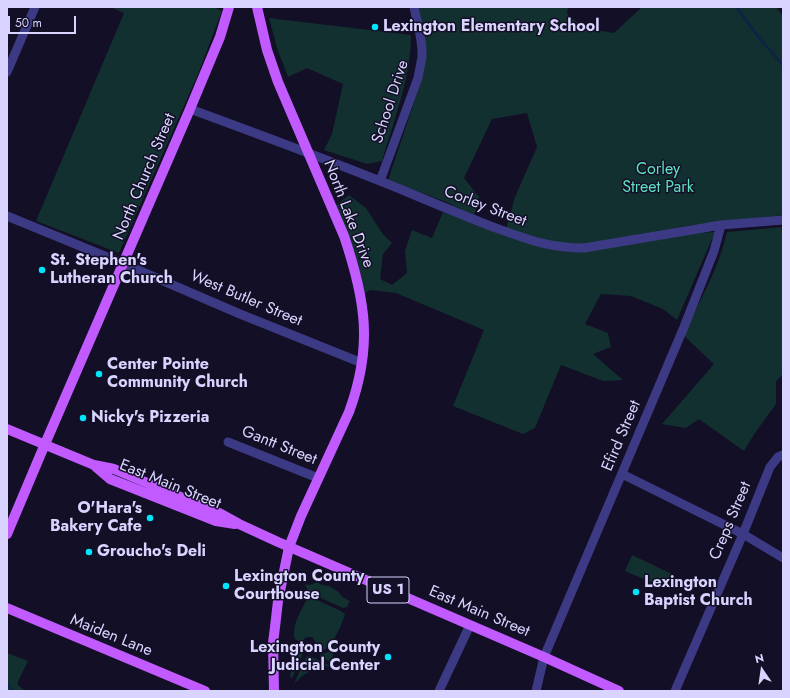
<!DOCTYPE html>
<style>
body{margin:0}
#map{position:relative;width:790px;height:698px;overflow:hidden;background:#130f26;font-family:Jost,sans-serif}
canvas{display:block}
.frame{position:absolute;inset:0;border:8px solid #d9d4ff;pointer-events:none}
.north{position:absolute;left:742px;top:650px;width:40px;height:40px;-webkit-text-stroke:3px #130f26;paint-order:stroke;rotate:347deg;font-size:11px;font-weight:700;line-height:16px;text-align:center;color:#d9d4ff}
.north::after{content:'';display:block;margin:auto;width:14px;height:18px;background:#d9d4ff;clip-path:polygon(50% 0,100% 100%,50% 72%,0 100%)}
.scale{position:absolute;left:8px;top:16px;width:68px;height:18px;box-sizing:border-box;border:2px solid #d9d4ff;border-top:0;padding-left:5px;font-size:12px;line-height:14px;white-space:nowrap;color:#d9d4ff;-webkit-text-stroke:3px #130f26;paint-order:stroke}
</style>
<div id="map">
<canvas width="790" height="698"></canvas>
<div class="frame"></div>
<div class="north">N</div>
<div class="scale">50 m</div>
</div>
<script>
const ctx = document.querySelector('canvas').getContext('2d');
ctx.lineJoin = 'round';
function fillPath(path, color) { ctx.fillStyle = color; ctx.fill(path, 'evenodd'); }
function stroke(path, color, width, dash) { ctx.strokeStyle = color; ctx.lineWidth = width; ctx.lineCap = dash ? 'butt' : 'round'; ctx.setLineDash(dash || []); ctx.stroke(path); }
function label(font, color, halo, rows, align = 'center') {
  ctx.font = font + ' Jost,sans-serif'; ctx.lineWidth = 3; ctx.setLineDash([]); ctx.textBaseline = 'middle'; ctx.strokeStyle = halo; ctx.fillStyle = color; for (const [text, x, y, turn = 0] of rows) {
    ctx.save(); ctx.translate(x, y); ctx.rotate((+turn || 0) * Math.PI / 180); ctx.textAlign = isNaN(turn) ? turn : align; if (halo) ctx.strokeText(text, 0, 0); ctx.fillText(text, 0, 0); ctx.restore();
  }
}
const green = new Path2D(`
 M110 7H213L222 11 198 74 119 253 36 221 124 13Z
 M416 7H568L567 14 584 28 614 33 642 7H776L783 16V215L692 225 569 247 506 229 515 197 537 147 527 113 492 119 464 178 479 197 474 216 446 202 388 180 422 79Z
 M269 18 411 35C411 78 394 120 382 161L367 164 324 150 332 134 343 84 307 68 288 77 277 48Z
 M349 195 366 208 382 233 392 243 383 254 380 279 392 285 407 273 405 251 412 230 432 238 443 212 532 243 601 248 640 243 695 233 715 232 677 320 663 309 631 296 601 294 585 324 608 333 611 347 593 354 623 380 603 381 561 365 535 428 523 434 453 406 484 330 396 293 370 290 361 296 332 208Z
 M783 227V374L776 381V404L755 433 744 451 699 419 686 428 662 424 714 364 683 335C699 302 719 268 727 232Z
 M632 555 674 575 670 585 664 582 662 587 625 571Z
 M317 582 322 585 329 586 339 592 342 597 350 601 347 607 343 608 312 594 308 591 305 584 310 585Z
 M310 597 341 611 345 614C342 624 333 646 324 650L316 648 315 641 312 637H307L300 642 295 639C291 626 301 611 307 599Z
 M293 643 302 653V656L292 678 290 676C291 669 297 663 297 656 297 652 294 647 293 643Z
 M336 644 331 662 320 657V655L331 651Z
 M7 653 28 661 17 684 25 691H7Z
 M310 656 331 666C324 668 320 663 314 665L307 673 302 676 294 684 306 657Z`);
const stream = new Path2D(`
 M736 7 760 39 783 65
 M7 684 13 691`);
const minor = new Path2D(`
 M7 72 35 7
 M190 109C261 135 331 161 400 189 431 202 462 215 493 227 527 239 548 248 584 248L721 225 783 220
 M380 181 418 78C419 71 421 64 422 56 423 40 417 23 414 7
 M7 216 124 264 240 314 362 363
 M228 442 318 478
 M622 474 743 534 783 558
 M439 691 470 625
 M536 691 544 657 684 327 714 251 721 225
 M675 691 743 534 770 467 778 457 783 455`);
const major = new Path2D(`
 M257 7 267 50 278 82 344 236C366 301 373 347 349 412L301 516 289 547 278 601 275 627 273 643 274 691
 M7 429 94 465 114 469 219 513 239 524 278 542 544 657 619 691
 M96 467 110 479 216 521 235 524
 M7 534 45 444 190 109 220 37 229 7
 M7 608 205 691`);
const markers = [
 [375,27,4,"#00e5ff"],
 [42,270,4,"#00e5ff"],
 [99,374,4,"#00e5ff"],
 [83,418,4,"#00e5ff"],
 [150,518,4,"#00e5ff"],
 [89,552,4,"#00e5ff"],
 [226,586,4,"#00e5ff"],
 [636,592,4,"#00e5ff"],
 [388,657,4,"#00e5ff"]
];
const shields = [
 [388,590,42]
];
const shieldNames = [
 ["US 1",388,590]
];
const poiNames = [
 ["Lexington Elementary School",383,27],
 ["St. Stephen's",50,261],
 ["Lutheran Church",50,279],
 ["Center Pointe",107,365],
 ["Community Church",107,383],
 ["Nicky's Pizzeria",91,418],
 ["O'Hara's",142,509,"right"],
 ["Bakery Cafe",142,527,"right"],
 ["Groucho's Deli",97,552],
 ["Lexington County",234,577],
 ["Courthouse",234,595],
 ["Lexington",644,583],
 ["Baptist Church",644,601],
 ["Lexington County",380,648,"right"],
 ["Judicial Center",380,666,"right"]
];
const streetNames = [
 ["School Drive",391,102,-72],
 ["North Church Street",145,177,-67],
 ["Corley Street",485,207,21],
 ["North Lake Drive",348,214,69],
 ["West Butler Street",246,299,23],
 ["Efird Street",622,436,-67],
 ["Gantt Street",279,446,22],
 ["East Main Street",170,485,22],
 ["Creps Street",731,521,-67],
 ["East Main Street",479,612,23],
 ["Maiden Lane",111,636,22]
];
const parkNames = [
 ["Corley",658,170],
 ["Street Park",658,188]
];
fillPath(green, '#12302f');
stroke(stream, '#0c2248', 2.5);
stroke(minor, '#3d3a85', 9);
stroke(major, '#c25bff', 10);
for (const [x, y, r, color] of markers) { const dot = new Path2D(); dot.arc(x, y, r, 0, 2 * Math.PI); ctx.fillStyle = color; ctx.fill(dot); stroke(dot, '#130f26', 1.5); }
for (const [x, y, w] of shields) { const box = new Path2D(); box.roundRect(x - w / 2, y - 13, w, 26, 3); ctx.fillStyle = '#130f26'; ctx.fill(box); stroke(box, '#d9d4ff', 1); }
label('bold 15px', '#d9d4ff', null, shieldNames);
label('bold 16px', '#d9d4ff', '#130f26', poiNames, 'left');
label('16px', '#d9d4ff', '#130f26', streetNames);
label('16px', '#5fe0c0', '#130f26', parkNames);
</script>
